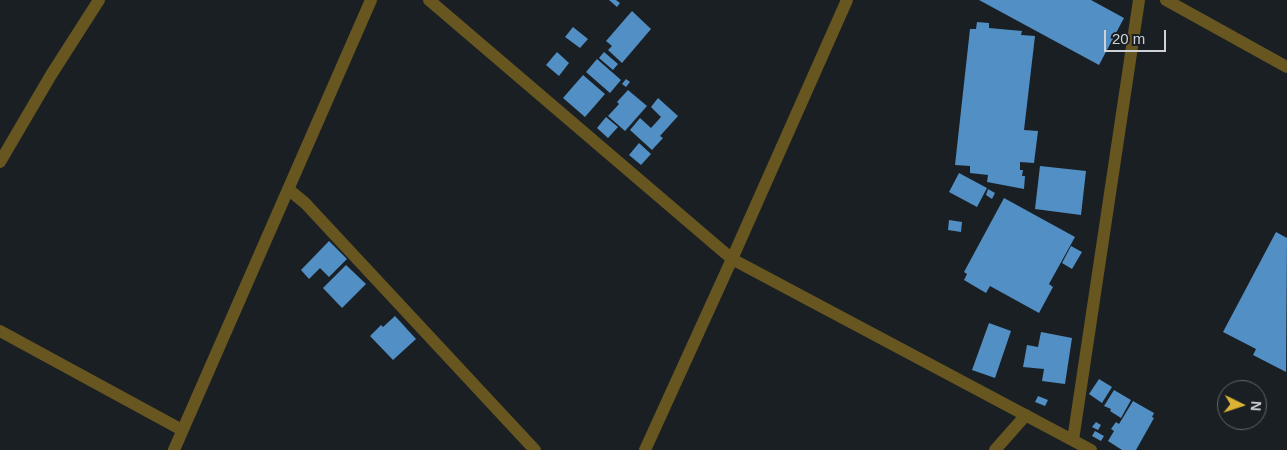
<!DOCTYPE html>
<style>
body{margin:0}
#map{position:relative;width:1287px;height:450px;overflow:hidden;background:#1a1f24;font-family:Helvetica,sans-serif}
canvas{display:block}
.north{position:absolute;left:1217px;top:380px;width:50px;height:50px;box-sizing:border-box;background:#1a1f24;border:1px solid #62666b;border-radius:50%;rotate:94deg;font-size:14px;font-weight:700;line-height:20px;text-align:center;color:#ced1d5}
.north::after{content:'';display:block;margin:auto;width:18px;height:22px;background:#dbb233;clip-path:polygon(50% 0,100% 100%,50% 72%,0 100%)}
.scale{position:absolute;left:1104px;top:30px;width:62px;height:22px;box-sizing:border-box;border:2px solid #ced1d5;border-top:0;padding-left:6px;font-size:15px;line-height:18px;white-space:nowrap;color:#ced1d5;-webkit-text-stroke:4px #1a1f24;paint-order:stroke}
</style>
<div id="map">
<canvas width="1287" height="450"></canvas>
<div class="north">N</div>
<div class="scale">20 m</div>
</div>
<script>
const ctx = document.querySelector('canvas').getContext('2d');
ctx.lineJoin = 'round';
function fillPath(path, color) { ctx.fillStyle = color; ctx.fill(path, 'evenodd'); }
function stroke(path, color, width, dash) { ctx.strokeStyle = color; ctx.lineWidth = width; ctx.lineCap = dash ? 'butt' : 'round'; ctx.setLineDash(dash || []); ctx.stroke(path); }
const building = new Path2D(`
 M609 0H616L620 3 617 7Z
 M979 0H1091L1124 18 1099 65Z
 M632 11 651 29 622 63 608 50 612 46 606 41Z
 M977 22 989 23V28L1022 31 1021 35 1035 36 1024 130 1038 131 1034 163 1020 162V170H1023L1022 176H1025L1024 189 987 182 988 175 970 173V166L955 165 970 29H976Z
 M573 27 588 39 580 48 565 37Z
 M557 52 569 63 559 76 546 65Z
 M604 52 618 64 613 70 599 58Z
 M597 59 621 80 610 93 586 72Z
 M583 75 605 94 585 117 563 98Z
 M626 79 630 82 626 87 622 84Z
 M628 90 647 106 625 131 608 116 619 104 617 102Z
 M658 98 678 116 660 136 663 138 652 150 630 130 640 118 651 128 661 117 651 107Z
 M606 117 618 127 608 138 597 128Z
 M639 143 651 154 641 165 629 155Z
 M1040 166 1086 171 1081 215 1035 209Z
 M959 173 987 188 977 207 949 192Z
 M988 189 995 193 992 199 986 195Z
 M1004 198 1075 237 1049 284 1053 287 1039 313 990 286 986 293 964 280 967 274 964 272Z
 M949 220 962 222 961 232 948 230Z
 M1276 232 1287 238 1286 372 1253 355 1256 349 1223 332Z
 M329 241 347 259 329 277 320 268 309 279 301 270Z
 M1071 246 1082 252 1072 269 1062 263Z
 M346 265 366 284 342 308 323 288Z
 M395 316 416 339 393 360 370 336 381 325 383 327Z
 M989 323 1011 331 995 378 972 370Z
 M1041 332 1072 338 1065 384 1042 381 1044 369 1023 367 1027 345 1038 347Z
 M1099 379 1112 387 1102 403 1089 394Z
 M1114 390 1131 400 1121 418 1110 411 1111 409 1104 406Z
 M1038 396 1048 400 1045 406 1035 402Z
 M1133 401 1154 413 1152 417 1154 418 1136 450H1122L1108 441 1114 431 1111 429 1116 422 1119 424Z
 M1096 422 1101 425 1098 430 1092 427Z
 M1095 431 1104 436 1101 441 1092 436Z`);
const minor = new Path2D(`
 M429 0 732 259 1091 450
 M1166 0 1287 67
 M0 162 51 75 99 0
 M288 189 305 203 535 450
 M0 331 182 430
 M1073 440 1139 0
 M174 450 371 0
 M645 450 732 259 847 0
 M995 450 1026 415`);
fillPath(building, '#518fc5');
stroke(minor, '#685621', 12);
</script>
